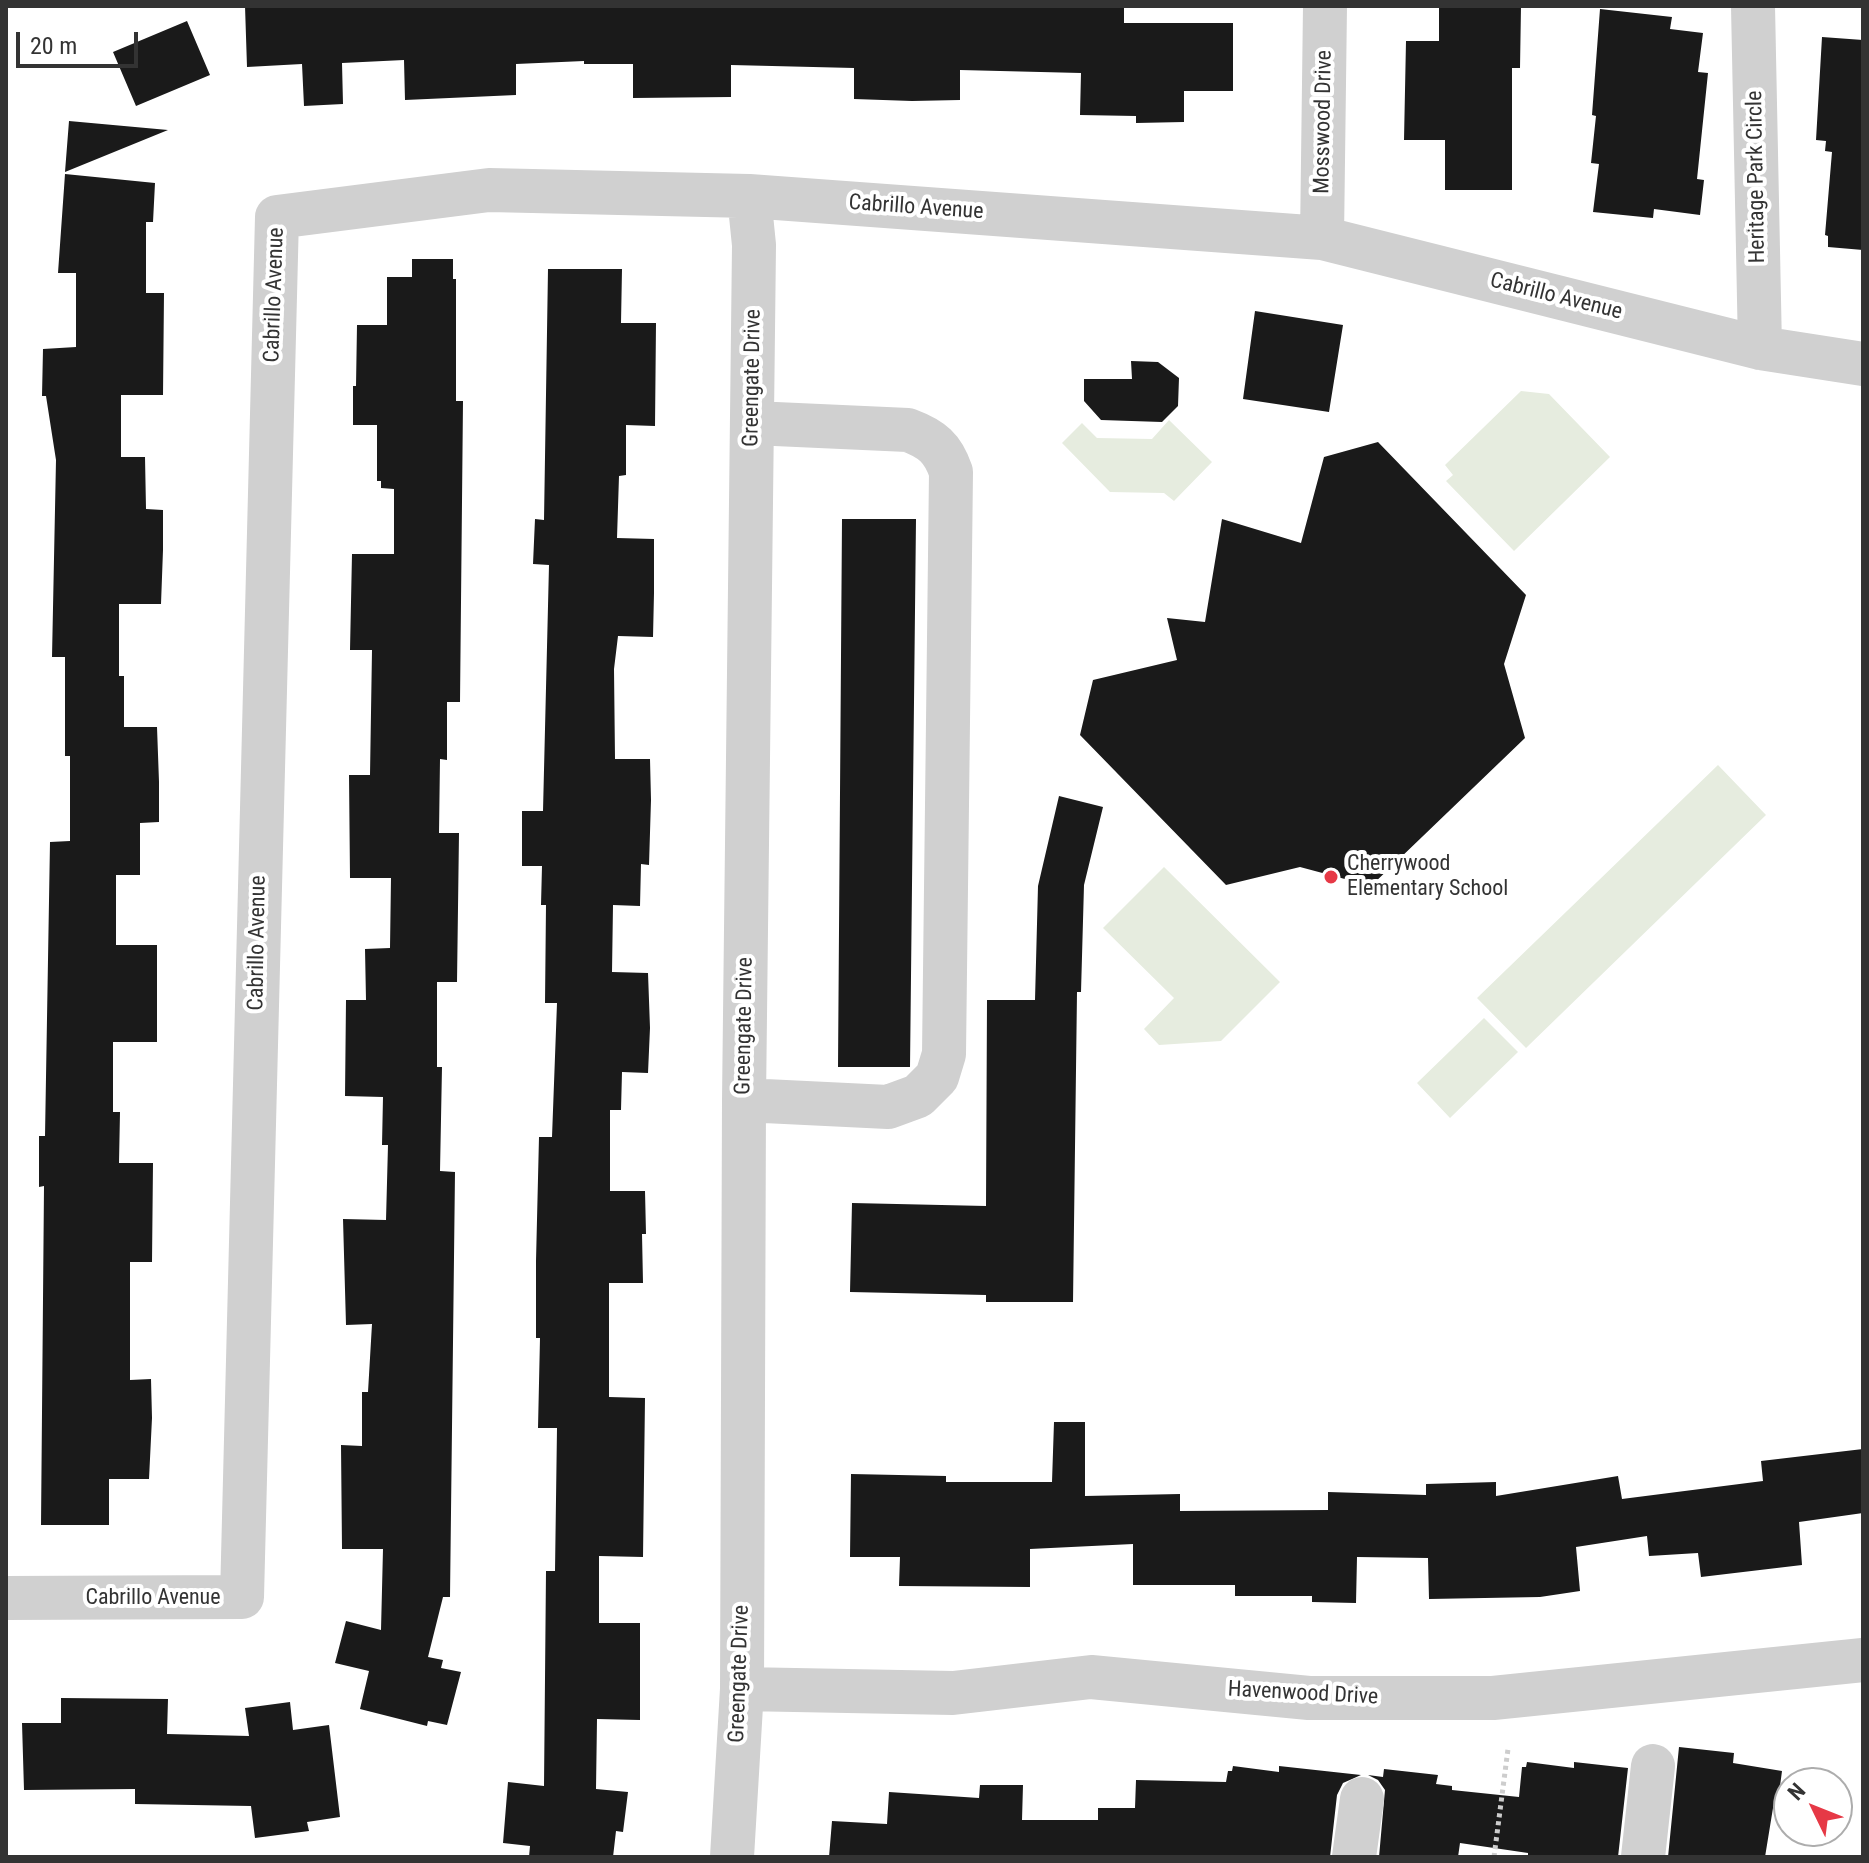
<!DOCTYPE html>
<style>
body{margin:0}
#map{position:relative;width:1869px;height:1863px;overflow:hidden;background:#fff;font-family:"Roboto Condensed",sans-serif}
canvas{display:block}
.frame{position:absolute;inset:0;border:8px solid #333;pointer-events:none}
.north{position:absolute;left:1773px;top:1767px;width:80px;height:80px;box-sizing:border-box;background:#fff;border:2px solid #adadad;border-radius:50%;rotate:313deg;font-size:22px;font-weight:700;line-height:32px;text-align:center;color:#333}
.north::after{content:'';display:block;margin:auto;width:28px;height:36px;background:#e63946;clip-path:polygon(50% 0,100% 100%,50% 72%,0 100%)}
.scale{position:absolute;left:16px;top:32px;width:122px;height:36px;box-sizing:border-box;border:4px solid #333;border-top:0;padding-left:10px;font-size:24px;line-height:28px;white-space:nowrap;color:#333;-webkit-text-stroke:6px #fff;paint-order:stroke}
</style>
<div id="map">
<canvas width="1869" height="1863"></canvas>
<div class="frame"></div>
<div class="north">N</div>
<div class="scale">20 m</div>
</div>
<script>
const ctx = document.querySelector('canvas').getContext('2d');
ctx.lineJoin = 'round';
function fillPath(path, color) { ctx.fillStyle = color; ctx.fill(path, 'evenodd'); }
function stroke(path, color, width, dash) { ctx.strokeStyle = color; ctx.lineWidth = width; ctx.lineCap = dash ? 'butt' : 'round'; ctx.setLineDash(dash || []); ctx.stroke(path); }
function label(font, color, halo, rows, align = 'center') {
  ctx.font = font + ' "Roboto Condensed",sans-serif'; ctx.lineWidth = 8; ctx.setLineDash([]); ctx.textBaseline = 'middle'; ctx.strokeStyle = halo; ctx.fillStyle = color; for (const [text, x, y, turn = 0] of rows) {
    ctx.save(); ctx.translate(x, y); ctx.rotate((+turn || 0) * Math.PI / 180); ctx.textAlign = isNaN(turn) ? turn : align; if (halo) ctx.strokeText(text, 0, 0); ctx.fillText(text, 0, 0); ctx.restore();
  }
}
const green = new Path2D(`
 M1521 391 1549 394 1610 457 1514 551 1446 481 1453 475 1445 465Z
 M1169 420 1212 462 1174 501 1164 493 1110 492 1062 443 1082 423 1097 438 1152 439Z
 M1718 765 1766 815 1526 1048 1477 998Z
 M1164 867 1280 982 1221 1041 1159 1045 1144 1029 1174 998 1103 928Z
 M1484 1018 1518 1052 1450 1118 1417 1083Z`);
const building = new Path2D(`
 M245 6H1124V23H1233V91H1184V122L1136 123V116L1080 115 1081 73 960 70V100L912 101 854 99V68L731 65V97L633 98V64H584V61L516 64V95L405 100 404 60 342 63 343 104 304 106 302 64 247 67Z
 M1439 6H1521L1520 68H1512V190H1445V140H1404L1406 41H1439Z
 M1600 9 1672 17 1670 29 1703 33 1698 72 1708 73 1697 179 1704 180 1700 215 1654 209 1653 218 1593 212 1599 164 1591 163 1596 116 1592 115Z
 M187 21 210 75 136 106 113 52Z
 M1822 37 1863 40V250L1828 247V236L1825 235 1832 152 1825 151 1826 141 1816 140Z
 M69 121 168 130 65 172Z
 M65 174 155 183 153 222H146V293H164L163 395H121V457H145L146 509 163 510V550L161 604H119V676H124V727H157L159 782V822L140 823V875H116V945H157V1042H113V1112H120L119 1163H153L152 1262H130V1380L151 1379 152 1418 149 1479H109V1525H41L44 1186 39 1187V1136H45L50 842 70 841V756H65V657H52L56 460 46 396H42L43 349 76 347V273H58Z
 M412 259H453V279H456V401H463L460 702H447V760L440 759 439 833H459L457 982H437V1067H442L440 1171 455 1172 450 1597H443L428 1657 443 1660 441 1668 461 1672 447 1725 428 1721 427 1726 360 1709 369 1671 335 1663 346 1621 381 1630 383 1549H342L341 1445 362 1446V1392H368L372 1324 346 1325 343 1219 386 1220 388 1145H382L383 1097 345 1096 346 1000H366L365 949 390 948 391 878H350L349 775H370L372 650H350L352 554H394V489L381 488V481H377V425H353V386H356L357 325H387V277H412Z
 M548 269H622L621 323H656L655 426 626 425V475L619 476 617 538 654 539V593L653 637 618 636 614 669 615 759H650L651 800 649 865 641 864 640 906 613 905 612 972 648 973 650 1028 648 1073 622 1072 621 1110H610V1191H645L646 1234H642L643 1283H609V1397L645 1398 643 1557 599 1556V1623H640V1720L597 1719 596 1789 628 1792 623 1832 616 1831 613 1857H529L530 1846 503 1843 508 1782 544 1786 546 1571H555L557 1428H538L540 1338H536V1261L539 1137H552L557 1003H545L546 905H541L542 866H522V811H543L549 565 533 564 535 519 544 520Z
 M1255 311 1343 325 1329 412 1243 399Z
 M1131 361 1158 362 1179 378 1178 406 1162 422 1101 420 1084 401V379H1132Z
 M1378 442 1526 595 1504 664 1525 738 1371 886 1300 867 1226 885 1080 735 1093 680 1177 660 1167 618 1205 622 1222 519 1301 543 1324 457Z
 M842 519H916L910 1067H838Z
 M1059 796 1103 807 1084 885 1081 992H1077L1073 1302H986V1295L850 1292 852 1203 986 1206 987 1000H1035L1038 886Z
 M1054 1422H1085V1496L1180 1494V1511L1328 1510V1492L1426 1495V1484L1496 1482V1496L1618 1476 1622 1499 1763 1481 1761 1461 1863 1449V1513L1799 1522 1802 1565 1701 1577 1698 1553 1649 1556 1647 1536 1576 1547 1580 1591 1540 1597 1429 1599 1428 1558 1357 1557 1356 1603 1312 1602V1596H1235V1585H1133V1544L1030 1549V1587L899 1586 900 1557H850L851 1474 946 1476V1482H1052Z
 M61 1698 168 1699 167 1734 249 1736 245 1708 290 1702 293 1730 329 1725 340 1817 307 1822 309 1831 255 1838 251 1806 135 1804V1789L24 1790 22 1723H61Z
 M1679 1747 1734 1753 1733 1763 1782 1771 1777 1809 1773 1808 1765 1857H1668Z
 M1527 1762 1574 1768V1762L1628 1768 1618 1857H1528V1853L1460 1843 1458 1857H1379L1385 1790 1378 1780 1368 1775 1383 1777 1384 1769 1438 1775 1436 1784 1452 1786V1790L1519 1797 1522 1767H1526Z
 M1233 1766 1279 1772V1766L1361 1775 1343 1783 1337 1795 1330 1857H829L832 1821 887 1824 889 1792 979 1798 980 1785H1023L1022 1820H1098V1808H1135L1136 1780 1226 1782 1228 1771H1232Z`);
const path = new Path2D(`
 M1494 1857 1508 1749`);
const minor = new Path2D(`
 M1753 6 1760 348
 M1322 238 1325 6
 M744 1100 888 1107 918 1096 937 1077 944 1054 951 472C943 448 932 439 908 430L753 423
 M6 1598 242 1597 277 217 489 190 749 196 1322 238 1760 348 1863 364
 M742 1689 953 1693 1091 1677 1309 1698H1493L1863 1660
 M732 1857 742 1689 744 1100 754 245 749 196
 M1354 1857 1362 1799
 M1643 1857 1653 1766`);
const markers = [
 [1331,877,8,"#e63946"]
];
const streetNames = [
 ["Mosswood Drive",1324,122,-89],
 ["Heritage Park Circle",1757,177,-91],
 ["Cabrillo Avenue",916,208,4],
 ["Cabrillo Avenue",275,295,-88],
 ["Cabrillo Avenue",1556,297,14],
 ["Greengate Drive",753,378,-89],
 ["Cabrillo Avenue",258,943,-89],
 ["Greengate Drive",745,1026,-89],
 ["Cabrillo Avenue",153,1598],
 ["Greengate Drive",740,1674,-88],
 ["Havenwood Drive",1303,1694,3]
];
const poiNames = [
 ["Cherrywood",1347,864],
 ["Elementary School",1347,889]
];
fillPath(green, '#e6ecdf');
fillPath(building, '#1a1a1a');
stroke(path, '#cdcdcd', 5, [4, 4]);
stroke(minor, '#d0d0d0', 44);
for (const [x, y, r, color] of markers) { const dot = new Path2D(); dot.arc(x, y, r, 0, 2 * Math.PI); ctx.fillStyle = color; ctx.fill(dot); stroke(dot, '#fff', 3); }
label('22px', '#333', '#fff', streetNames);
label('22px', '#333', '#fff', poiNames, 'left');
</script>
